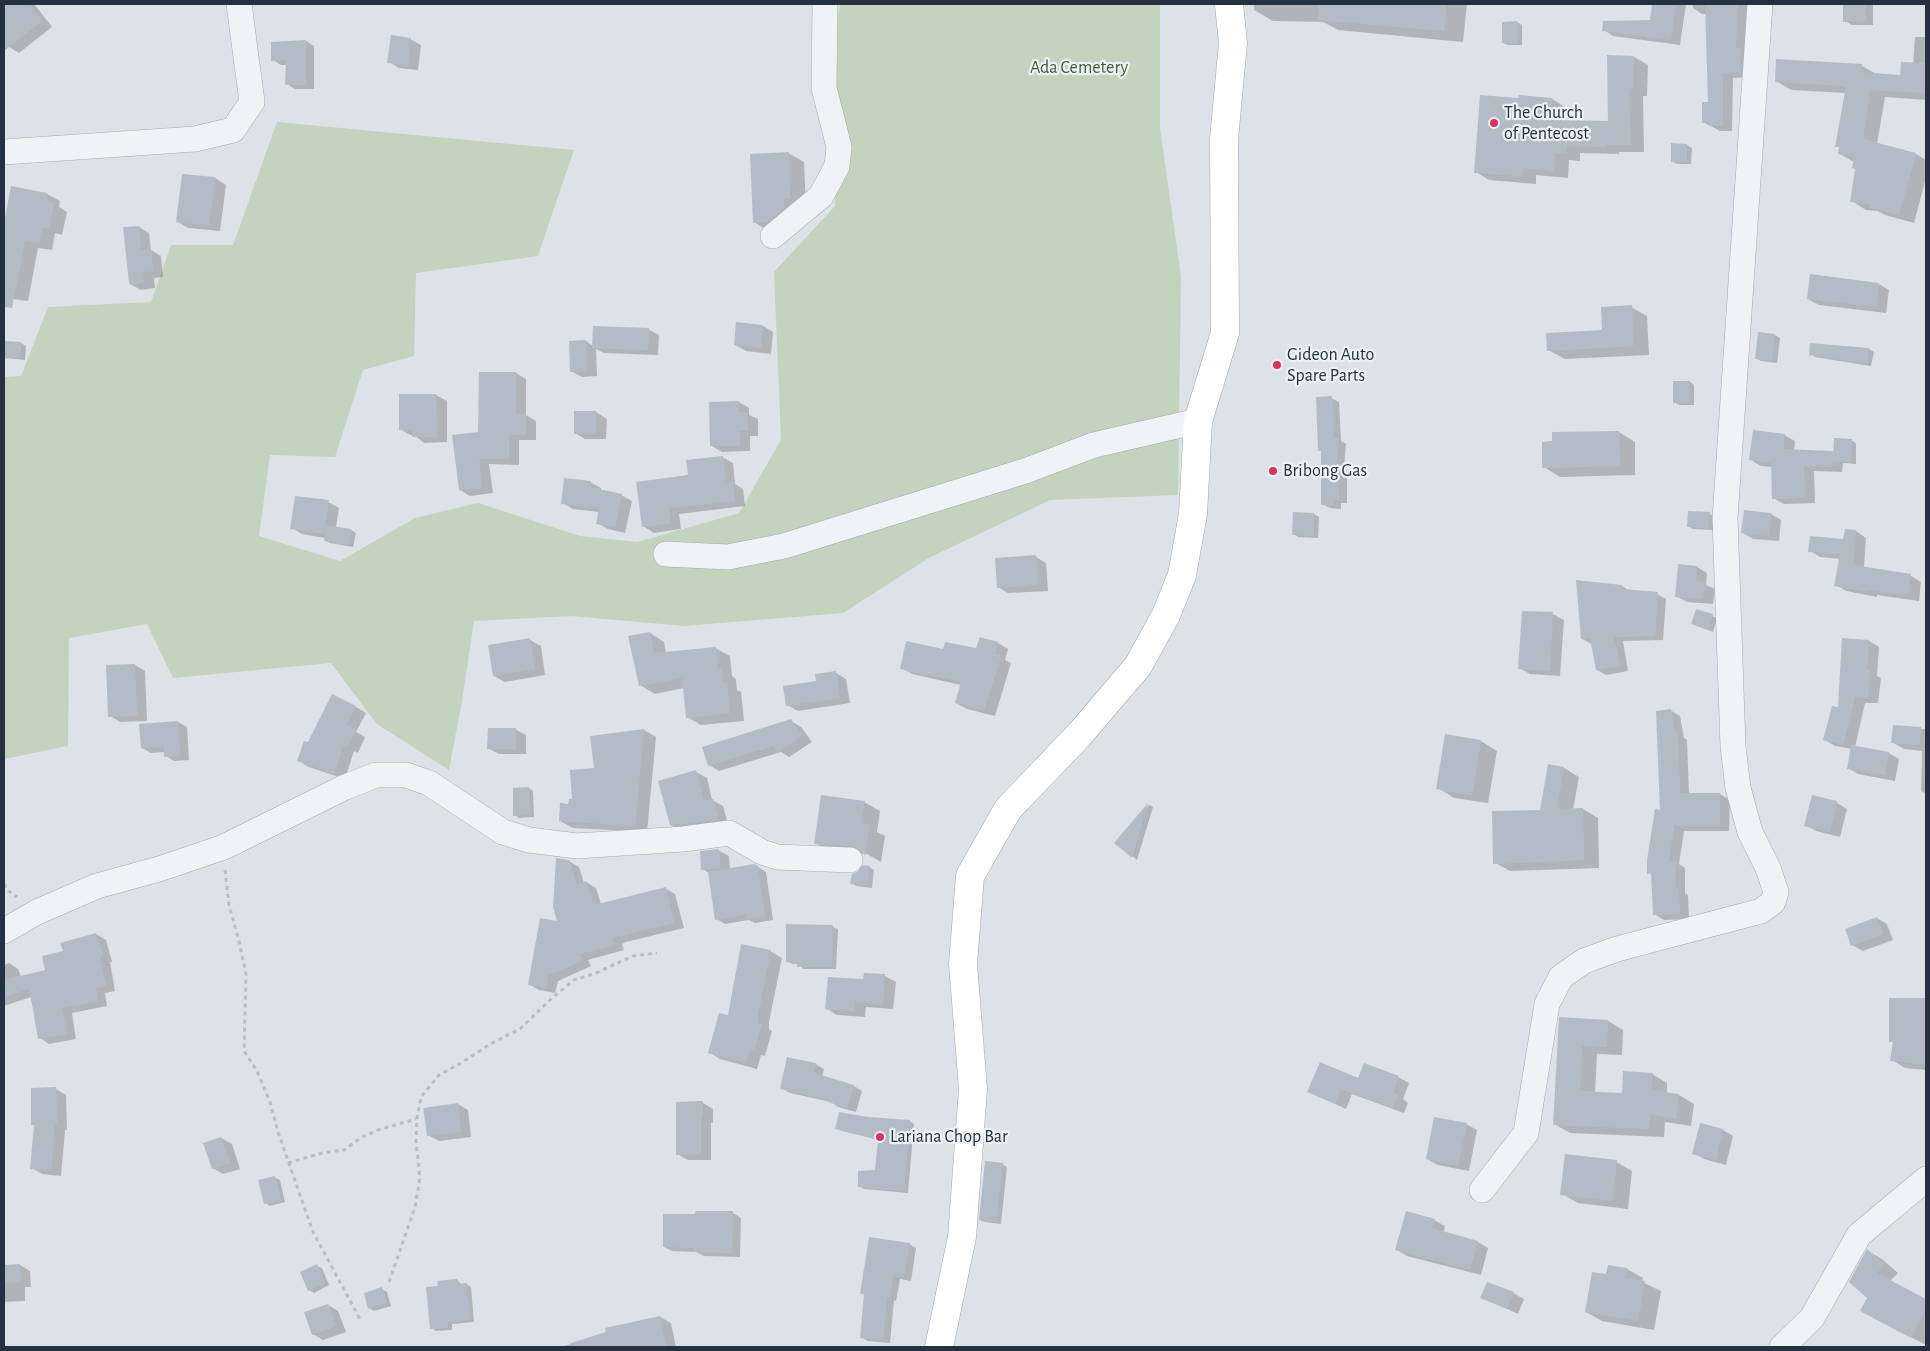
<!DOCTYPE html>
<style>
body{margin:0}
#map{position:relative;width:1930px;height:1351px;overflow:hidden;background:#dde2e8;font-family:"Alegreya Sans",sans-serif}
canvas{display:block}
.frame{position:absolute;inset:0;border:5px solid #253140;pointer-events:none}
</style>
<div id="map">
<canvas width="1930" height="1351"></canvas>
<div class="frame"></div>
</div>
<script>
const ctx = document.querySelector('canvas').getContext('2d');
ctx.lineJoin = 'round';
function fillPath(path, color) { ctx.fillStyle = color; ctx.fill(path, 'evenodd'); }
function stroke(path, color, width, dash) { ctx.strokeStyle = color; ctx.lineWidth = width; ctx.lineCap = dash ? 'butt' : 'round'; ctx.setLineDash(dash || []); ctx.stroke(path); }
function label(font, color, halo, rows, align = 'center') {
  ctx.font = font + ' "Alegreya Sans",sans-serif'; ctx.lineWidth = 4.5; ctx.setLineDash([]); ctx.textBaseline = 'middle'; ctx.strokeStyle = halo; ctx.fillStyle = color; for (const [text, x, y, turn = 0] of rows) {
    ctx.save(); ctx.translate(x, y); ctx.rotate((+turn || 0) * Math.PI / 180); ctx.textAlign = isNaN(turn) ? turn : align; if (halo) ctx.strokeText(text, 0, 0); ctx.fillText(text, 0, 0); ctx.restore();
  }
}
const green = new Path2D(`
 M840 4H1160V128L1181 276 1178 495 1050 500 929 558 843 613 684 626 571 616 474 621 462 701 449 770 377 724 331 663 173 678 147 624 69 638 68 746 4 759V377L21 376 48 307 151 302 171 245H233L277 122 574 150 538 256 416 273 414 356 363 370 335 457 270 455 259 536 340 561 415 518 478 503 580 536 637 542 739 513 781 440 774 272 835 206 830 76Z`);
const shadow = new Path2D(`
 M4 4H34L52 27 19 53 9 47 4 41V27L16 17H4Z
 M1254 4H1467L1463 42 1338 30 1323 22 1273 21 1254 10Z
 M1653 4H1686L1680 45 1613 36 1604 30 1651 21Z
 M1693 4H1747L1746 53 1750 77 1733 78 1732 131H1720L1703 122 1709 103 1706 14H1702L1693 8Z
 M1844 4H1873V25H1852L1845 21Z
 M1517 22 1522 25V45H1508L1503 43Z
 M1915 37H1926V100L1885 97 1877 144 1916 154 1926 160V178L1914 223 1885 215 1878 211 1866 210 1852 201 1856 169 1854 162 1840 154 1841 148 1837 146 1846 93 1791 90 1776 81 1862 66 1876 74 1901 76 1913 64Z
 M410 39 421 45 418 70 399 68 389 62Z
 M306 41 314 46V89H295L287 84V65H281L273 60 272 43Z
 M1634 57 1648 65 1647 96H1643L1644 152H1619V154L1580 153V161L1569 160 1568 178 1536 175V184L1489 180 1476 172 1520 99H1552L1565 107 1564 121 1609 122Z
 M1672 144 1687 145 1692 148 1691 164H1677L1672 161Z
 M788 153 804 162 806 206 770 232 754 222Z
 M184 175 215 178 226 185 220 231 188 228 178 222Z
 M12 187 47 194 60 201 59 207 67 212 62 235 55 233 52 250 38 248 28 301 4 298V229Z
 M139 227 149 233 151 250 161 256 163 277 154 278 155 288 141 290 130 284Z
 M1879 284 1889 290 1886 313 1819 305 1808 299Z
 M1631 307 1647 316 1649 355 1565 359 1548 350 1604 331Z
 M763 326 773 332 771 354 746 351 735 345Z
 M648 329 659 335 658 355 604 353 596 349 597 376 582 377 571 371 586 341 593 346Z
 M1759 333 1775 335 1780 338 1777 363 1761 361 1756 358Z
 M4 343H21L26 346 25 360 4 358Z
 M1811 344 1869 349 1874 352 1871 366 1815 357 1810 354Z
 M516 373 526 379V415L536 421V440H519V465L489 464 493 493 470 496 460 490 479 433Z
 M1690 382 1694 385V405H1679L1674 402Z
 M400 395H436L447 401V442L424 443 414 435H410L400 429Z
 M1331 398 1339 402 1341 441 1346 444 1344 469 1347 471V503H1341V509L1330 508 1322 504V452L1320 450Z
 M739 402 749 408V415L758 419V436H750V451L722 452 712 446Z
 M575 412H596L607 419 606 439H585L575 433Z
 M1619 432 1635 442V475L1560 477 1544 467Z
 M1784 435 1795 441 1794 451 1835 454 1851 440 1856 443V464L1843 463 1842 472 1814 471 1815 503 1784 504 1773 498V467L1761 466 1751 460Z
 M722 457 733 463 735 484 743 489 745 506 679 514 681 529 654 533 643 526 689 476Z
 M590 482 601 488V491L621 495 632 501 625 533 608 529 597 523 599 512 573 509 562 503Z
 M328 502 339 508 336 527 351 530 356 533 353 547 330 543 325 540V538L302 534 292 528Z
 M1314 514 1319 517 1318 538 1298 537 1294 534Z
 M1709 514 1714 516 1713 530 1693 529 1688 526Z
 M1771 514 1781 520 1779 541 1753 539 1743 533Z
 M1856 531 1866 538 1864 568 1911 576 1921 582 1919 601 1877 595V597L1846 591 1836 585 1841 559 1820 557 1810 551 1844 540Z
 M1036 557 1046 563 1048 591 1008 593 998 587Z
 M1679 565 1697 567 1707 573 1706 585 1715 589 1713 604 1687 602 1676 596Z
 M1622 586 1630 591 1657 594 1666 599 1663 640 1623 641 1628 671 1606 675 1597 670 1592 644 1582 639Z
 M1697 610 1717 618 1713 632 1692 624Z
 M1523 612 1553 614 1564 620 1560 676 1530 674 1519 668Z
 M650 633 664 642 666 653 715 648 730 656 732 676 736 679 737 690 741 692 744 721 701 725 687 717 684 688 655 694 640 685Z
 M530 640 541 646 545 675 505 682 494 676Z
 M1869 641 1879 647 1877 676 1881 678 1878 703H1865L1855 747 1889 753 1899 759 1895 781 1858 774 1848 768 1852 749 1835 746 1825 740Z
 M998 643 1008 649 1005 660 1011 663 995 716 967 709 956 703 961 685 912 674 902 668 944 650 977 649Z
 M135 665 145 671 147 721 120 722 110 716Z
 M836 673 846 679 850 703 798 711 787 705 818 682Z
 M356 707 366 713 356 732 365 737 358 753 354 751 345 779 309 767 299 761 309 744Z
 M1670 710 1680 716 1684 738 1687 740 1689 794H1720L1730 800 1729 831H1684L1679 864 1685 868V893L1688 895 1689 919 1664 920 1654 914 1653 875 1649 873 1662 811Z
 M791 721 801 727 812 742 789 757 781 752 719 771 709 765Z
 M178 722 187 727 189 760 174 761 166 756 165 752 151 753 142 748Z
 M1894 726 1926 729V794L1921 791 1922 751 1904 749 1892 742Z
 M515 729 526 735V754H499L488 748Z
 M644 730 656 737 647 832 573 828 560 821 569 805 596 769 592 737Z
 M1481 741 1497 751 1488 803 1454 798 1438 788Z
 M1549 766 1564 768 1579 777 1573 810 1583 809 1598 818 1599 868 1510 871 1495 863 1541 811Z
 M696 772 707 778 712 800 723 806 728 824 681 831 671 825Z
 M529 788 533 791 534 817 519 818 515 815Z
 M864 802 880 811 877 832 885 836 881 862 867 854 832 853 816 843Z
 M1837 803 1847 809 1840 837 1816 831 1806 825Z
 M1149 805 1153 807 1137 860 1116 843Z
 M718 850 729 856 730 869 758 867 766 872 773 920 755 923 749 920 725 924 717 919 709 873 703 869Z
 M569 861 579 867 584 883 586 882 596 888 601 904 666 889 675 894 684 928 626 942 622 944 624 950 588 960 591 966 558 981 555 993 539 990 529 984 559 922Z
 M869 867 874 870 872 888 856 886 852 883Z
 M1877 918 1887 924 1893 940 1863 951 1852 945Z
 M833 927 838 929 836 969H803L799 964H792L787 961Z
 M96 934 106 940 112 962H110L115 991 105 993 107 1006 72 1013 76 1039 49 1044 40 1038 31 997 4 1006V965L9 963 18 969 21 977 47 971 64 952Z
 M770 951 782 958 769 1022V1029L772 1031 765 1056 761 1055 757 1069 720 1059 709 1052 729 1016Z
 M865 974 885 976 896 982 893 1009 866 1007 865 1017 837 1015 827 1009 864 981Z
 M1891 999 1926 1000V1070L1905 1068 1892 1060 1894 1043 1890 1041Z
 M1561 1019 1608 1021 1623 1030 1622 1055 1597 1054 1595 1093 1623 1095 1652 1074 1667 1083V1094L1679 1095 1694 1104 1691 1126 1665 1122 1664 1137 1570 1133 1554 1124Z
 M815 1064 824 1069 822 1077 854 1086 862 1091 856 1112 838 1107 831 1102 790 1093 781 1088Z
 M1398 1077 1409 1083 1403 1099 1408 1103 1404 1113 1352 1094 1346 1109 1308 1091 1359 1080Z
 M56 1089 66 1095 67 1130H65L61 1176 42 1174 32 1168 35 1126 33 1124Z
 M703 1103 713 1109V1123H711V1160H688L677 1154Z
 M458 1104 468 1110 471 1137 439 1141 428 1135Z
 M868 1118 909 1121 914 1124 908 1193 864 1189 859 1186 876 1171 879 1140 842 1131 837 1129Z
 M1466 1124 1477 1130 1469 1171 1438 1165 1427 1159Z
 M1701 1124 1723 1130 1733 1136 1726 1165 1704 1159 1694 1153Z
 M221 1138 232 1144 240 1169 223 1174 213 1168Z
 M1616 1162 1632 1171 1628 1209 1578 1203 1562 1194Z
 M1002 1164 1007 1167 1001 1224 985 1222 980 1220Z
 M275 1178 280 1180 285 1202 270 1206 265 1203Z
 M733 1213 741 1218 740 1257 704 1256 696 1252 672 1251 664 1247 697 1215Z
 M1434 1220 1445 1226 1443 1233 1478 1242 1488 1248 1481 1275 1407 1256 1397 1250Z
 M909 1244 916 1248 911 1281 900 1279 896 1301 894 1300 890 1343 868 1341 861 1337 865 1295 861 1293Z
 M1868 1251 1882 1259 1898 1273 1890 1281 1926 1300V1345L1876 1319 1869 1298Z
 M20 1265 30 1271 31 1287H25V1301L4 1302V1266Z
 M317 1266 322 1268 329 1285 314 1293 309 1290Z
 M1609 1266 1627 1269 1643 1278 1642 1282 1661 1291 1654 1330 1602 1321 1586 1312 1607 1276Z
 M457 1280 462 1285 466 1284 471 1287 474 1322 452 1324V1330L436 1331 432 1328 439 1287Z
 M382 1289 387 1292 391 1306 374 1311 369 1308Z
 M1513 1293 1524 1299 1518 1314 1482 1297Z
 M328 1305 338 1311 346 1332 323 1340 313 1334Z
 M660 1317 671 1323 676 1347H561Z`);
const building = new Path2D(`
 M4 4H29L42 21 4 51Z
 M1319 4H1447L1444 31 1318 20Z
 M1652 4H1676L1671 40 1602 31 1603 21 1650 20Z
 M1705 4H1737L1736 48H1740L1741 72 1723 73V126H1709V123H1702V102H1708Z
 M1843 4H1865L1866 21 1843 22Z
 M1517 21 1518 43H1502V22Z
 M391 35 411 38 408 65 387 63Z
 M306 40V85H285L286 60 271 61V42Z
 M1607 55 1634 56 1633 89H1629L1631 145H1606V147L1567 146 1566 153H1555L1554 171 1523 168 1522 176 1474 173 1480 95 1518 98 1519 95 1552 98 1550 120 1608 121Z
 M1776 59 1862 64 1861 72 1900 75 1901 62 1926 63V93L1870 90 1863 139 1916 153 1899 215 1869 207 1870 204 1850 202 1855 169 1852 168 1854 157 1838 154 1839 147H1835L1846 86 1775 82Z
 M1671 143 1687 144V162H1671Z
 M789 152 790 198H784V208L767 222 753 223 750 154Z
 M182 174 215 177 209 226 176 222Z
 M11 186 47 193 46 201 54 203 49 228 42 227 39 243 25 241 12 308 4 307V223Z
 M139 226 141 250 151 249 153 271 143 272 144 282 129 284 123 227Z
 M1810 274 1879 283 1876 307 1807 299Z
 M1632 305 1633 346 1547 351 1546 333 1602 330 1601 307Z
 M736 322 763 325 761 348 734 345Z
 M593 326 649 328 648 350 592 348Z
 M1758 332 1775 334 1772 361 1755 359Z
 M586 340 587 371 570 372 569 341Z
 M4 341 21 342 20 358 4 357Z
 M1810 343 1869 348 1867 364 1809 355Z
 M479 372H516V414H526V435H509V459H479L482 488 459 490 452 435 478 432Z
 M1673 381H1690V403H1673Z
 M399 394H436L437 437H412V430H399Z
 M1332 396 1334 438H1339L1337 465H1339V500H1334L1333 505H1321V451H1318L1316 397Z
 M739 401V412H747L748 431H740V446H710L709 402Z
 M574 411H596V434H574Z
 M1753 430 1785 434 1783 449 1833 451 1832 467 1804 466 1805 498 1772 499 1771 463 1749 460Z
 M1619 431 1620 466 1542 468V442L1552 441V432Z
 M1834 438 1852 439 1851 462 1833 461Z
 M723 456 726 482 733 481 735 501 669 508 671 523 642 527 636 482 688 475 686 460Z
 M564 478 591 481 590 487 622 494 615 527 596 524 599 508 561 504Z
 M295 496 329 500 324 534 290 529Z
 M1744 510 1771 513 1769 536 1741 533Z
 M1688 511 1710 512 1708 528 1687 527Z
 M1293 512 1314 513V536L1292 535Z
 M326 525 351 529 348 545 324 541Z
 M1845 529 1856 530 1854 565 1911 574 1908 596 1867 590 1866 592 1834 586 1840 554 1808 552 1810 536 1843 539Z
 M1036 555 1038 585 997 588 995 558Z
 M1678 564 1697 566 1696 581 1705 582 1703 599 1675 597Z
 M1576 580 1622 585V589L1658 592 1655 636 1614 637 1620 666 1596 670 1590 638 1581 639Z
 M1696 609 1713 614 1708 630 1691 624Z
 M1522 611 1553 612 1550 671 1518 669Z
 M650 632 654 653 716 647 718 670 722 669 723 683 727 682 730 713 686 718 682 678 639 686 628 636Z
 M980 637 998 642 995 654 1001 656 984 711 955 703 961 682 900 669 906 641 943 649 945 642 976 648Z
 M530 638 535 669 493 676 488 645Z
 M1842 638 1869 640 1867 670H1870L1868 698 1855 697 1843 745 1823 740 1832 706 1838 707Z
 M135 664 137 716 108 717 106 665Z
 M836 671 840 698 786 706 783 686 816 681 815 674Z
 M332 694 356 706 346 725 356 730 347 748 343 746 334 774 297 761 304 741 308 742Z
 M1671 709 1675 733H1678L1680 793H1720V826H1674L1669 861H1676L1675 888H1679L1680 914 1653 915 1651 873 1647 874V860L1655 809 1660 810 1656 711Z
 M791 719 802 735 778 752 773 746 708 766 702 747Z
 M178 721 180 756 164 757V747L141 748 139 724Z
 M1893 725 1921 727 1919 745 1891 743Z
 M488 728H516V749H487Z
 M644 729 635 826 559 821 560 803 568 804 569 799H572L570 770 594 768 590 736Z
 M1445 734 1481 740 1472 795 1436 789Z
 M1851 745 1889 752 1885 775 1847 769Z
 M1548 764 1564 767 1557 809 1583 808 1584 860 1493 864 1492 811 1540 810Z
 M696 770 704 801 713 799 718 817 717 820 670 825 658 781Z
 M529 787 530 815 513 816V788Z
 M821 795 865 801 861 824 869 825 865 855 857 848 851 846 814 844Z
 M1812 795 1837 801 1830 832 1804 826Z
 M1148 803 1132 858 1114 843Z
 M719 849 720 868 701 870 700 851Z
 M556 858 569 860 577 884 586 881 594 905 666 887 674 923 616 937 613 938 615 945 579 954 582 961 548 975 546 988 528 985 540 918 557 921 553 907Z
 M754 864 758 866 765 916 746 919 747 914 715 920 708 872Z
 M863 865 870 866 867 886 850 884 852 874 857 872Z
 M1877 917 1883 934 1851 946 1845 929Z
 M786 924 833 925 832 967H797V963L786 962Z
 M96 933 103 956 100 957 106 986 96 988 98 1001 62 1008 67 1034 38 1039 30 993 28 989 4 997V980L45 970 42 956 63 951 60 943Z
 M741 944 771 950 758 1015V1023L762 1024 754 1050 750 1049 746 1063 708 1053 719 1013 728 1015Z
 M864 973 885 974 883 1004 855 1002V1012L825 1009 828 977 863 979Z
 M1889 998H1926V1065L1890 1061 1893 1042H1889Z
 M1559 1017 1608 1020 1607 1047 1582 1046 1580 1091 1622 1093 1623 1071 1653 1073 1651 1090 1679 1094 1676 1119 1650 1114 1649 1129 1553 1125Z
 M787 1057 816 1063 814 1073 854 1085 847 1108 828 1102 829 1100 780 1089Z
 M1320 1062 1358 1078 1364 1063 1399 1076 1393 1093 1398 1095 1393 1108 1341 1089 1335 1104 1307 1092Z
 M56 1087 57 1124 55 1125 51 1171 30 1169 34 1125H31V1088Z
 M703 1101V1118H701V1154L676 1155V1102Z
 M458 1103 461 1132 427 1136 423 1108Z
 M839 1112 868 1117 910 1120 904 1191 858 1187V1171L875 1170 878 1139 835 1129Z
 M1434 1117 1467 1123 1458 1166 1426 1159Z
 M1700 1123 1723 1129 1716 1160 1692 1154Z
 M221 1137 230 1163 212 1169 203 1143Z
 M1565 1154 1617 1160 1612 1201 1560 1195Z
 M985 1161 1003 1163 996 1222 979 1220Z
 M275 1176 281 1200 264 1204 258 1180Z
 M696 1211H733L732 1253 694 1252V1248L663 1247V1214H695Z
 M1406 1211 1435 1219 1432 1228 1478 1241 1470 1270 1395 1250Z
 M869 1237 910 1243 904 1278 893 1276 890 1298 887 1297 883 1340 860 1338 864 1294H860Z
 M1867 1249 1884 1264 1877 1273 1926 1299V1309L1911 1338 1860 1311 1867 1298 1849 1282Z
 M20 1264 21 1282 4 1283V1265Z
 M317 1264 325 1283 308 1291 300 1272Z
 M1608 1265 1627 1268 1626 1278 1645 1281 1638 1321 1585 1312 1592 1272 1606 1274Z
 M457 1279 458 1284 467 1283 470 1320 447 1322 448 1328 430 1329 426 1287 438 1286 437 1281Z
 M1487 1282 1514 1292 1507 1309 1480 1298Z
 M382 1287 387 1303 368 1309 364 1293Z
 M328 1304 336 1326 312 1335 304 1312Z
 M660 1316 666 1347H571V1343L606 1332 605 1328Z`);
const path = new Path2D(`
 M225 870 229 905 239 941 246 974 244 1051 257 1071 270 1102 278 1132 313 1232 361 1321
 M4 884 7 890 17 897
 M288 1163 322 1153 344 1150 362 1137 381 1129 416 1119
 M389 1282 415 1207 420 1178 416 1141 417 1118 421 1097 439 1075 461 1063 490 1044 520 1029 552 998 574 980 596 973 633 956 657 953`);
const street = new Path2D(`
 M4 152 195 139 233 130 252 102 239 4
 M773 236 821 196 837 166 839 147 824 88 825 4
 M666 554 728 557 784 546 1025 471 1094 445 1198 421
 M4 931 37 912 97 886 159 869 224 847 343 788 376 775H406L429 783 503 832 529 840 577 846 683 839 729 833 762 852 777 857 850 860
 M1482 1190 1526 1133 1547 1004 1561 977 1584 961 1617 949 1761 911 1773 902 1776 892 1768 868 1750 832 1738 788 1733 746 1725 518 1760 4
 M1782 1347 1812 1318 1859 1235 1926 1179`);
const primary = new Path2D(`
 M939 1347 962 1237 973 1089 963 964 970 876 1008 809 1079 735 1138 666 1166 615 1182 575 1193 514 1198 421 1225 333 1224 139 1233 43 1229 4`);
const markers = [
 [1494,123,5,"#db345a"],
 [1277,365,5,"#db345a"],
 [1273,471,5,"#db345a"],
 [880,1137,5,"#db345a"]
];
const parkNames = [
 ["Ada Cemetery",1079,68]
];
const poiNames = [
 ["The Church",1504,113],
 ["of Pentecost",1504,134],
 ["Gideon Auto",1287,355],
 ["Spare Parts",1287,376],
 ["Bribong Gas",1283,471],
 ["Lariana Chop Bar",890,1137]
];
fillPath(green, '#c4d3bd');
fillPath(shadow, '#0003');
fillPath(building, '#b3bcc6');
stroke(street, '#a2a9b2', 26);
stroke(primary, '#9ba7b5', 29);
stroke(path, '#b7bdc3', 3, [4, 4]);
stroke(street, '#f0f3f6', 25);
stroke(primary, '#fff', 28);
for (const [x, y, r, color] of markers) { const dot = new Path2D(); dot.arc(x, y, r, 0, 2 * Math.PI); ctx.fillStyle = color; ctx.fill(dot); stroke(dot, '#ecf1f6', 2); }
label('18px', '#3d5e31', '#ecf1f6', parkNames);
label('18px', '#253140', '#ecf1f6', poiNames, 'left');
</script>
